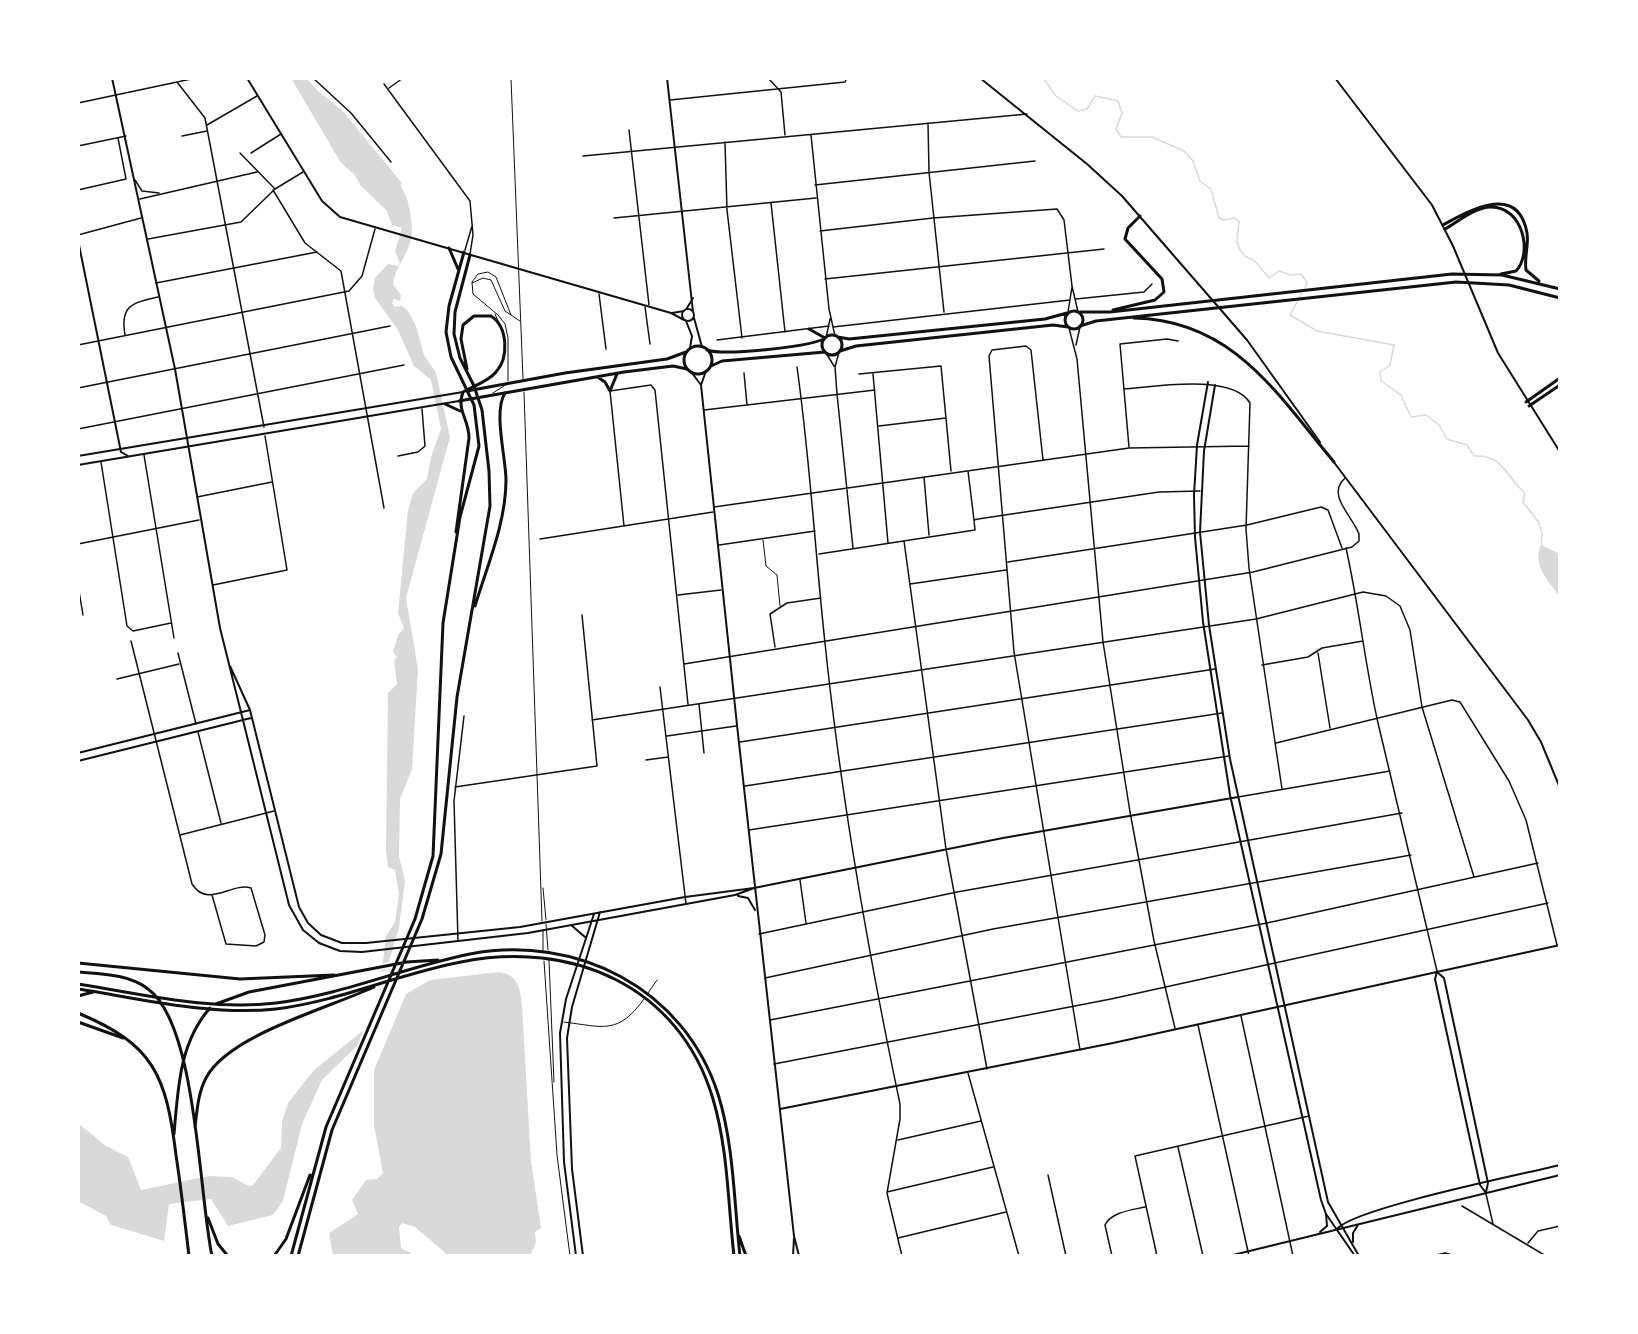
<!DOCTYPE html>
<style>
body{margin:0}
#map{position:relative;width:1638px;height:1334px;overflow:hidden;background:#fff;font-family:"Noto Serif",serif}
canvas{display:block}
.frame{position:absolute;inset:0;border:80px solid #fff;pointer-events:none}
</style>
<div id="map">
<canvas width="1638" height="1334"></canvas>
<div class="frame"></div>
</div>
<script>
const ctx = document.querySelector('canvas').getContext('2d');
ctx.lineJoin = 'round';
function fillPath(path, color) { ctx.fillStyle = color; ctx.fill(path, 'evenodd'); }
function stroke(path, color, width, dash) { ctx.strokeStyle = color; ctx.lineWidth = width; ctx.lineCap = dash ? 'butt' : 'round'; ctx.setLineDash(dash || []); ctx.stroke(path); }
const water = new Path2D(`
 M291 78H306L319 92 342 110 401 182C401 191 405 192 407 199 410 207 412 223 412 232 411 252 395 267 393 284L401 295 400 301 394 299 392 303 395 307 402 306 408 311 416 326 424 355 436 373 450 437 406 598 418 669 412 769 400 799 399 856 405 881 399 928 389 961 384 998 365 1038 322 1080 302 1124 283 1201 273 1215 228 1226 211 1199 169 1204 164 1241 111 1225 106 1216 78 1201V1123L106 1146 128 1157 141 1190 209 1176 232 1177 249 1186 253 1185 281 1148 282 1122 288 1103 314 1070 365 1029 379 994 386 936 395 922 399 894 395 870 388 867 386 850 388 693 397 684 394 660 397 657 393 652 398 635 404 628 398 613 408 510 413 493 427 479 431 457 441 429 431 380 414 366 398 330 375 298 373 289 375 278 388 264 398 266 400 264 395 251 402 228 392 225 387 211 361 186 354 174 341 163Z
 M1541 545 1560 554V597C1548 580 1532 566 1541 545Z
 M498 972C518 974 520 987 522 1005L531 1161 541 1228 535 1232 536 1242 530 1256H449L415 1227 402 1223 399 1227 401 1248 416 1256H333L329 1233 358 1214 352 1200 366 1180 377 1179 383 1173 374 1125V1070L406 994 430 980Z`);
const pier = new Path2D(`
 M392 961 387 999 368 1040 356 1049 379 991H376L378 974 388 969 379 970V965Z`);
const stream = new Path2D(`
 M1043 78 1056 96 1078 111 1087 109 1095 96 1118 101 1122 113 1116 129 1121 137H1152L1184 151 1193 161 1200 181 1211 189 1219 218 1224 220 1234 218 1239 221 1237 242 1240 250 1245 256 1255 261 1269 278 1279 271 1291 275 1301 274 1307 282 1305 288
 M1302 293 1290 315 1317 331 1394 345 1390 365 1380 372 1381 381 1401 395 1411 417 1426 415 1439 425 1447 439 1467 445 1474 456C1503 454 1506 477 1525 493L1523 502 1539 523 1542 533 1541 545`);
const service = new Path2D(`
 M511 78 523 379
 M472 283 483 278 491 280 505 311 520 321
 M495 314 498 321
 M508 381V338L505 324 498 315 473 294 472 282 478 274 488 272 496 277 511 315
 M524 392 542 921
 M493 393 507 384
 M763 540 766 566 777 575 780 606
 M543 888 546 920
 M546 924 548 950
 M543 931V951
 M549 960 554 1082
 M544 961 557 1155 570 1256
 M648 993 657 980
 M564 1022C604 1027 618 1035 644 999`);
const minor = new Path2D(`
 M313 78 351 113 391 162
 M768 78 781 92 785 135
 M177 82 205 118 264 427
 M384 84 470 201 473 235 470 254
 M389 88 403 78
 M670 100 845 82 847 78
 M78 103 196 78
 M928 123 929 172 944 312
 M207 125 257 96
 M629 130 649 305
 M811 135 829 309 835 336
 M182 136 207 131
 M725 142 727 210 742 338
 M78 146 126 136
 M240 153 275 189
 M251 153 281 134
 M583 156 1027 114
 M135 180 142 191 159 193
 M815 185 1035 161
 M78 190 126 179 118 138
 M273 190 305 243 341 271 384 508
 M140 199 257 172
 M771 203 785 332
 M614 218 816 198
 M820 231 933 218 1057 209 1064 220 1072 286 1078 312
 M78 235 141 218
 M148 239 241 222 275 189 303 172
 M465 250 472 226
 M825 279 1104 249
 M156 283 317 252
 M599 294 606 349
 M1076 299 1144 292 1152 284
 M645 307 650 344
 M1068 312 1072 287
 M833 327 1070 300
 M1069 328 1077 359 1103 642 1130 812 1154 941 1175 1028
 M125 335C120 306 131 303 158 297
 M826 338 830 319
 M717 340 829 326
 M78 345 349 291 362 276 375 229
 M1076 345 1080 327
 M839 352 835 367 837 394 853 548
 M826 353 834 366
 M797 367C810 459 815 551 825 643 841 798 868 952 900 1104V1119L887 1193 902 1256
 M744 373 747 405
 M859 374 941 366 951 471
 M873 374 888 543
 M78 388 390 326
 M1124 389C1153 387 1232 373 1250 403L1246 529 1249 568 1282 789
 M704 410 875 390
 M879 426 946 418
 M78 429 404 365
 M1129 447 1120 344 1167 339 1178 341
 M144 455 174 638
 M398 456 418 452 425 446 422 409
 M1043 460 1031 350 1026 346 992 350 989 356 1014 652 1080 1050
 M101 462 127 626 133 631 171 623
 M968 471 974 520
 M924 477 929 535
 M197 497 272 482
 M714 507 1129 448 1249 446
 M624 526 610 391 651 385 655 390 688 704
 M540 539 713 512
 M904 541 946 849 987 1069
 M78 544 199 520
 M719 545 815 531
 M1346 548C1359 606 1365 665 1378 723 1398 805 1417 888 1437 971
 M819 554 975 530 974 520 978 519 1159 492 1200 491
 M1008 562 1247 525 1321 507 1328 510 1342 548
 M910 584 1006 570
 M78 585 83 615
 M213 585 287 570 265 436
 M678 595 721 590
 M131 641 192 884C208 909 231 882 251 888L265 935 264 942 256 946 226 944 212 895
 M775 647 770 614 787 603 821 598
 M178 653 196 724
 M1318 653 1330 728
 M684 664 1253 572 1352 547 1359 541V534C1352 515 1326 495 1345 478
 M1262 665 1308 657 1322 648 1363 641
 M117 679 179 664
 M660 687 686 904
 M699 704 704 753
 M592 720 1256 619 1363 592 1386 596 1400 606 1410 630 1422 707 1474 877
 M198 732 221 823
 M667 736 736 726
 M740 742 1215 669
 M1276 743 1452 700 1460 702 1509 781 1526 820 1557 945
 M646 760 668 757
 M745 786 1222 713
 M455 787 597 766 582 615
 M1238 797 1390 771
 M749 830 1229 756
 M180 835 274 811
 M800 880 806 923
 M759 934 957 892 1402 813
 M458 941 454 801 464 716
 M765 978 993 929 1411 855
 M1241 1016 1293 1256
 M770 1020 1267 923 1538 863
 M1198 1025 1249 1256
 M774 1064 1111 999 1548 903
 M968 1073 1019 1256
 M898 1140 981 1121
 M1178 1147 1203 1256
 M1048 1175 1066 1256
 M887 1192 993 1167
 M1486 1194 1493 1224
 M1462 1206 1546 1256
 M898 1238 1006 1212
 M1528 1243 1538 1231 1560 1226
 M1112 1256 1105 1225C1111 1212 1132 1210 1145 1207
 M1157 1256 1135 1156 1309 1116
 M1432 1256 1445 1253 1456 1256`);
const tertiary = new Path2D(`
 M980 78 1087 164 1122 196 1247 340 1320 442
 M1335 78 1432 205 1453 246 1498 353 1560 452
 M1208 382 1197 445 1194 495 1195 537 1203 622 1230 795 1321 1200 1326 1214 1355 1256
 M1215 385 1204 451 1200 532 1209 625 1230 759 1328 1202 1359 1256
 M1333 461 1528 720 1541 742 1560 788
 M754 888 1003 838 1238 797
 M1437 972 1444 978 1488 1183 1486 1192
 M1437 972 1435 979 1480 1185 1486 1193
 M780 1109 1113 1043 1560 945`);
const secondary = new Path2D(`
 M112 78 175 369 220 628 289 905 303 930 319 943 340 951 362 952 528 933 735 895 754 888
 M247 78 322 201 340 217 671 313 684 320
 M667 78 693 312
 M78 240 121 452 128 456
 M687 308 693 298
 M682 315a6 6 0 1 1 12 0a6 6 0 1 1-12 0Z
 M672 313 684 311
 M694 318 702 347
 M686 321 692 336 690 348
 M706 371 701 385C730 669 762 952 794 1236L799 1256
 M692 373 701 385
 M78 456 463 392
 M78 465 459 401
 M230 666 250 710 299 907 308 923 321 935 342 943H366L520 927 685 897 754 888
 M78 753 250 710
 M78 761 251 718
 M738 896 748 898 755 910
 M571 925 585 937
 M1337 1229C1354 1208 1524 1174 1560 1165
 M1320 1232 1327 1226 1326 1214
 M1353 1242V1233L1358 1225
 M576 1256 564 1162 560 1033 566 999 594 914
 M583 1256 572 1169 567 1038 572 1007 600 912
 M793 1256 794 1238
 M1229 1256 1560 1175`);
const primary = new Path2D(`
 M1065 320a9 9 0 1 1 18 0a9 9 0 1 1-18 0Z
 M809 329 825 338
 M822 345a10 10 0 1 1 20 0a10 10 0 1 1-20 0Z
 M838 337 849 339 1045 319 1067 313
 M684 360a14 14 0 1 1 28 0a14 14 0 1 1-28 0Z
 M707 350C725 356 806 347 824 339
 M840 351 856 346 1053 325 1068 327
 M711 366 722 361 825 352
 M599 378 605 382 610 391 617 374
 M467 391 565 373 667 359 686 352
 M459 401 624 372 673 366 687 369`);
const trunk = new Path2D(`
 M1443 225C1469 211 1518 182 1527 233 1529 245 1524 257 1526 270L1539 281
 M1445 229C1459 221 1475 207 1491 207 1523 207 1533 253 1516 271L1501 274
 M1113 310 1155 300 1164 292 1162 279 1125 239 1128 228 1140 216
 M1080 312H1110L1452 274 1502 275 1560 289
 M1134 318C1233 320 1277 394 1334 462
 M1080 326 1096 321 1456 282 1509 285 1560 298
 M1526 402 1560 378
 M1529 406 1560 385`);
const motorway = new Path2D(`
 M449 248 458 269
 M445 404 460 411
 M456 532 469 438C469 419 456 410 463 392 473 386 488 382 496 372 509 358 508 327 491 316H474L463 325 461 339 467 369
 M475 606C487 566 506 523 506 480 506 458 493 411 505 393
 M78 963 240 979 334 975
 M78 972C101 974 129 974 148 989 197 1024 199 1196 212 1256
 M78 984C143 994 211 1011 276 1003 342 995 405 967 470 954 576 934 684 988 718 1094 734 1145 734 1203 740 1256
 M78 989C143 999 211 1016 276 1009 340 1001 398 974 461 962 571 940 679 985 713 1099 728 1149 728 1204 734 1256
 M78 996 93 992
 M216 1004 249 992 407 962 438 960
 M78 1013C155 1045 166 1076 176 1155 181 1188 185 1222 189 1256
 M78 1022 123 1038
 M195 1127C197 1111 198 1093 206 1078 228 1035 329 1008 374 987
 M174 1134C178 1090 179 1043 210 1008
 M208 1218 218 1244 228 1256
 M739 1236 746 1256
 M274 1256 286 1239 310 1175
 M291 1256 326 1127 415 919 433 856 443 623 460 517 479 446 474 405 451 357 446 332 449 306 464 252
 M298 1256 332 1130 422 919 441 854 457 697 490 506 489 471 482 410 474 386 460 358 454 334 455 312 470 255`);
fillPath(water, '#d9d9d9');
fillPath(pier, '#fff');
stroke(stream, '#d9d9d9', 1.5);
stroke(service, '#111', 1);
stroke(minor, '#111', 1.5);
stroke(tertiary, '#111', 2);
stroke(secondary, '#111', 2);
stroke(primary, '#111', 3);
stroke(trunk, '#111', 3);
stroke(motorway, '#111', 3);
</script>
